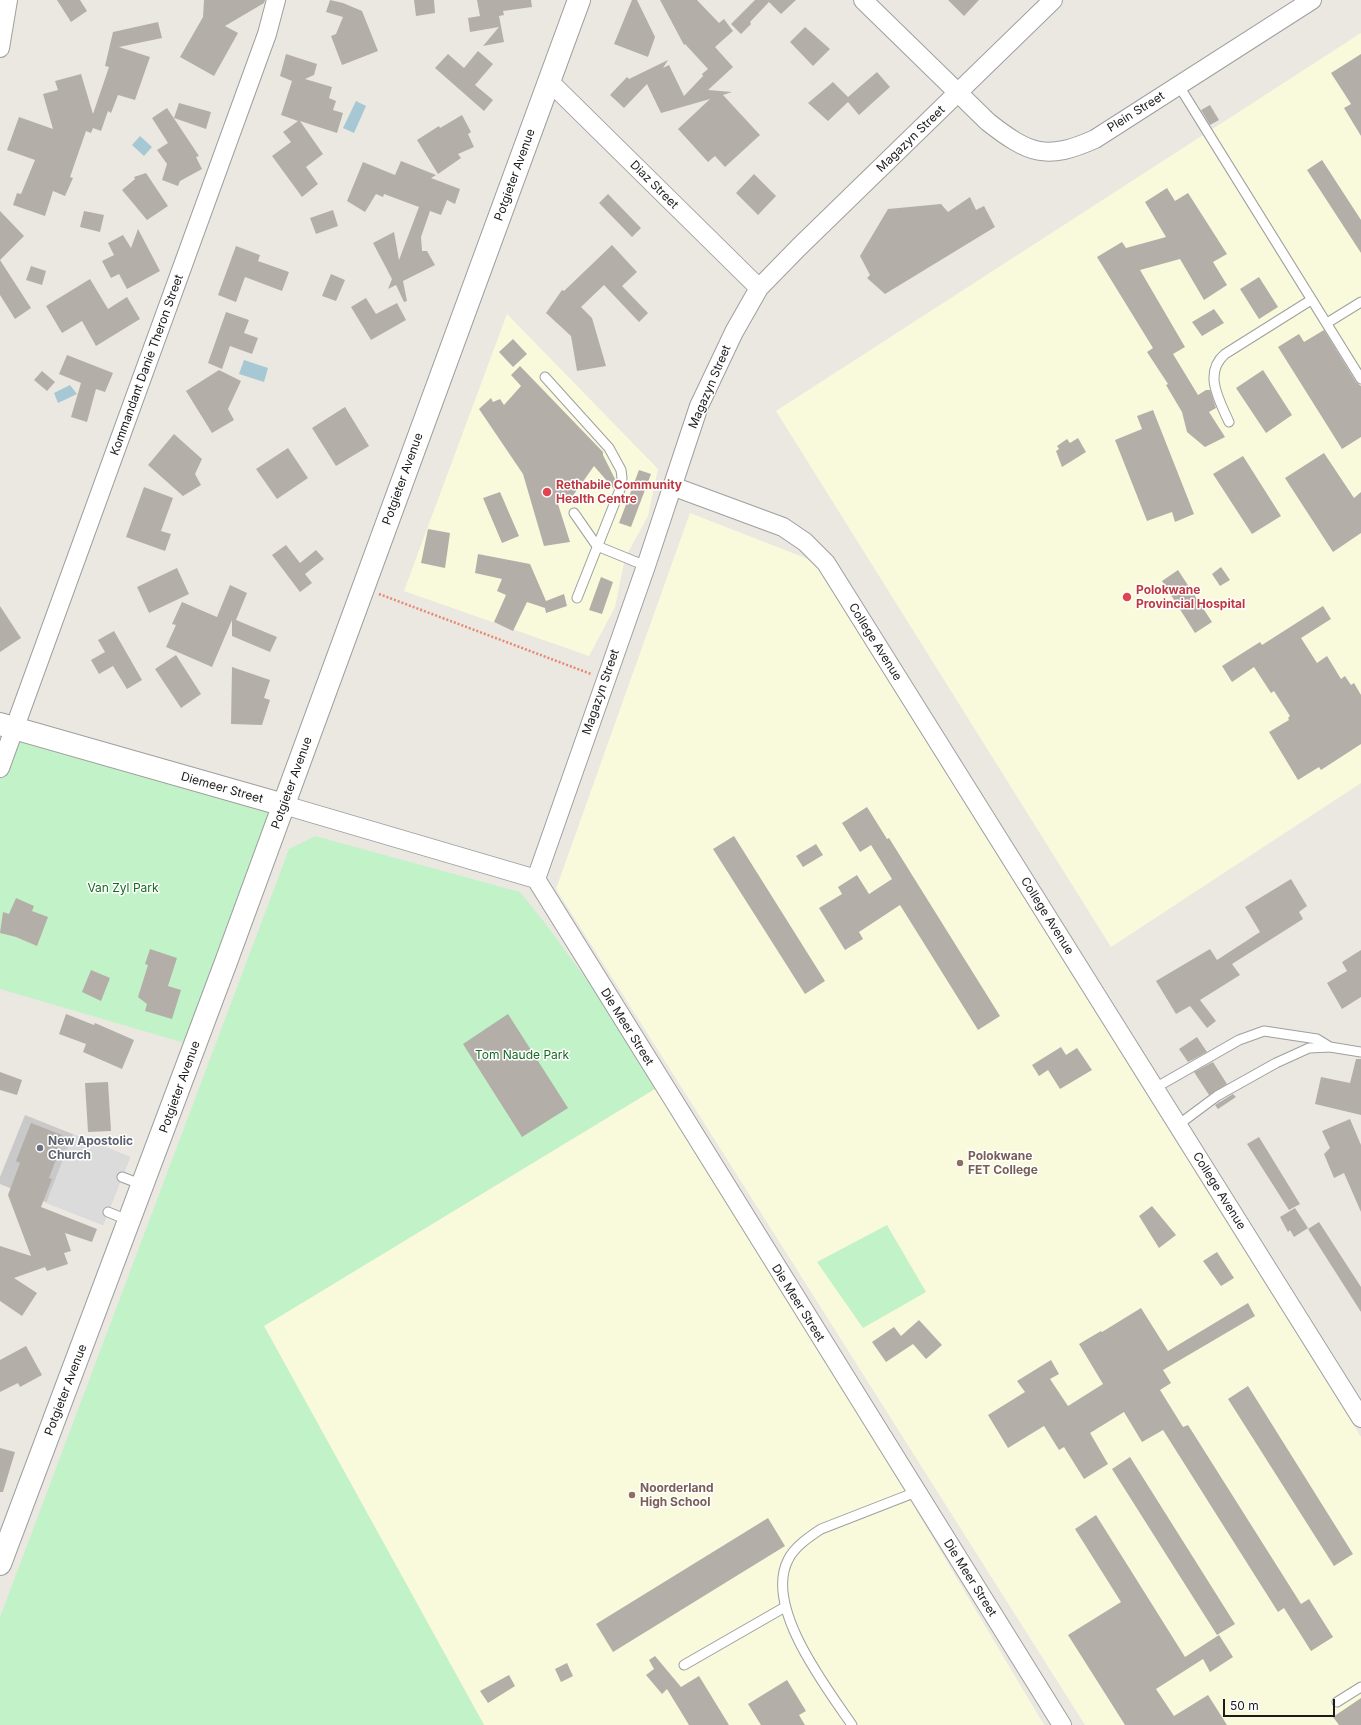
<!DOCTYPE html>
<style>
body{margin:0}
#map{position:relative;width:1361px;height:1725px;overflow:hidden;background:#ebe8e1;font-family:Inter,sans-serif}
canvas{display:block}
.scale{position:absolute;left:1223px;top:1699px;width:112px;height:18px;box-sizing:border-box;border:2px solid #1b1b1b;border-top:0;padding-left:5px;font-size:12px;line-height:14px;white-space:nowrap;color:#1b1b1b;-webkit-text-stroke:3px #fff;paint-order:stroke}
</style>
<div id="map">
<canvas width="1361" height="1725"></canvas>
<div class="scale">50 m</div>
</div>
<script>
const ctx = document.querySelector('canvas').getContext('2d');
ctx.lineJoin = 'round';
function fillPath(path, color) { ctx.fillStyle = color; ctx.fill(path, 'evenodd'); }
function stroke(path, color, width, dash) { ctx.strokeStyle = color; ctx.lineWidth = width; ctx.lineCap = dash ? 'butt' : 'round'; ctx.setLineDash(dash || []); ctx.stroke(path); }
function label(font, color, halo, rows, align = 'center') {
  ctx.font = font + ' Inter,sans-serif'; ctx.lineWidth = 3; ctx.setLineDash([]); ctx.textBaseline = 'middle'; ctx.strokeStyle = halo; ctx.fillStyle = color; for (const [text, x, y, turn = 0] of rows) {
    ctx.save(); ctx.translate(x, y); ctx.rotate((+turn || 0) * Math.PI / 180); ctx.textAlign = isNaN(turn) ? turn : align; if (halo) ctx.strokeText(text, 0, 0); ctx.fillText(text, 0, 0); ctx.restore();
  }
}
const education = new Path2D(`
 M1361 33V783L1111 947 776 411Z
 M507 314 658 469 648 516 625 558 615 607 589 656 404 591Z
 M690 513 813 561 1361 1437V1725H1085L556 889Z
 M663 1084 1044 1725H484L264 1326ZM567 1663 573 1676 561 1682 555 1669Z`);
const religious = new Path2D(`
 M25 1115 130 1157 103 1225 0 1184V1177Z`);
const park = new Path2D(`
 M15 728 284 805 195 1046 0 989V769Z
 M315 836 520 892 545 923 663 1084 264 1326 484 1725H0V1617L289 849Z
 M887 1225 926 1292 863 1328 817 1262Z`);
const parking = new Path2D(`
 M73 1134 130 1157 103 1225 46 1203Z`);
const water = new Path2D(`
 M356 101 366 106 354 133 343 128Z
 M140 136 152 147 144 156 132 145Z
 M244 360 268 368 264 382 239 374Z
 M70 385 77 394 58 403 54 393Z`);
const building = new Path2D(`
 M57 0H80L87 11 71 22Z
 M204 0H265L264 3 225 26 238 33 214 76 180 57 203 17Z
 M330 0 343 3 362 11 378 51 342 65 331 36 336 34 343 17 326 12Z
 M414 0H434L435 13 416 16Z
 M477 0H531L532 7 503 11 504 15 499 16 504 42 483 46 499 27 470 32 468 18 480 16Z
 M632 0H637L655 37 648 57 614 44Z
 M660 0H697L719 23 724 19 733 31 715 47 733 67 708 90 732 92 723 95 760 135 725 167 715 156 708 162 678 129 710 99 661 113 647 84 624 108 610 95 627 77 629 79 668 60 663 68 669 65 684 96 703 76 702 74 708 69 685 44 684 45Z
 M755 0H796L781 14 769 2 750 22 751 24 741 34 731 24Z
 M948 0H979L964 16Z
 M158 22 162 38 119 47 150 57 135 100 118 95 111 113 108 111 101 131 93 128 91 133 86 131 70 177 73 178 65 196 53 191 45 216 13 205 17 193 21 194 35 160 7 150 19 117 53 129 43 94 58 90 55 81 81 74 93 114 109 67 105 66 113 32Z
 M805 27 830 49 813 66 790 42Z
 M478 51 493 64 475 85 493 100 484 111 435 68 448 54 464 68Z
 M286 54 317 64 314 75 305 79 332 87 329 98 336 101 333 110 343 113 337 133 300 121 323 154 306 167 318 184 302 197 272 156 291 142 283 132 298 121 281 115 292 81 280 76Z
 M1361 54V136L1344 108 1351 104 1331 73Z
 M877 72 890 87 859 115 848 102 828 121 808 103 833 82 848 97Z
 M179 103 211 112 206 129 174 118Z
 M1210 105 1219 120 1210 125 1201 110Z
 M167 108 199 156 196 157 202 169 180 181 178 186 162 180 167 164 157 150 168 143 152 118Z
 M462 115 471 132 468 134 474 147 458 154 461 158 438 174 417 140 439 126 440 128Z
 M1322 160 1361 220V253L1307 170Z
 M401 161 436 175 431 178 460 189 455 204 447 200 441 215 430 211 421 237 422 251H427L435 265 403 281 407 301 404 302 396 285 388 289 392 279 373 243 394 232 399 260 419 207 384 194 383 197 376 194 365 212 347 201 363 162 395 175Z
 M146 173 168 206 147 220 122 190 135 179 134 177Z
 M754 174 776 196 758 215 736 193Z
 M1167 188 1175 201 1188 193 1227 254 1213 262 1227 285 1204 300 1180 259 1140 270 1185 347 1173 354 1198 395 1206 390H1210L1216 408 1209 412 1225 437 1205 447 1187 432 1182 412 1166 385 1168 384 1147 352 1153 348 1097 257 1122 242 1126 248 1166 237 1145 202Z
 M608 194 641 228 632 237 599 203Z
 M970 197 976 210 984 206 995 227 885 294 867 278 870 275 860 256 888 209 941 204 948 212Z
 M333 210 338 226 316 234 310 218Z
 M0 211 24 236 0 260 31 308 15 319 0 295Z
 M84 211 104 215 100 232 80 227Z
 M138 229 160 271 127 289 119 274 111 278 102 261 114 255 108 243 123 235 131 248Z
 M612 245 637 272 622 286 648 313 639 322 604 285 581 307 592 318 606 366 577 371 571 336 546 313 562 290 564 291Z
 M236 246 260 255 258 261 289 272 282 291 245 277 236 302 218 295Z
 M31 266 46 271 42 285 26 280Z
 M331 274 345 280 336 301 322 296Z
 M1259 277 1278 307 1259 319 1240 289Z
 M90 279 108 309 127 297 140 319 96 346 82 321 62 333 46 306Z
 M366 298 376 314 397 303 406 320 371 340 351 307Z
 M1214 309 1224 323 1202 336 1192 322Z
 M226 312 249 320 244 333 258 338 252 354 230 346 222 369 208 363Z
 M1324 330 1356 382 1361 386V437L1342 449 1278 347 1299 334 1304 342Z
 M513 339 527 354 513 367 499 352Z
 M67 355 113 373 105 392 96 389 87 422 71 417 81 383 59 374Z
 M520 366 603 452V455L616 481 614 489 594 466 572 497 557 501 570 542 544 546 523 474 479 409 491 398 493 402 500 399 504 405 521 386 511 375Z
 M219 370 241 381 228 409 234 420 212 433 186 391Z
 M1263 370 1292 415 1266 433 1236 388Z
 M42 371 55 382 47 391 34 380Z
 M345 407 369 446 336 466 312 428Z
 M1153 410 1194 514 1175 522 1172 512 1147 521 1115 440 1142 429 1137 416Z
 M174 434 202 459 195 474 201 485 183 496 148 465Z
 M1078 438 1086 452 1062 467 1056 451 1059 449 1057 446 1067 439 1070 443Z
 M288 448 308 478 277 499 256 469Z
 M1324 453 1354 498 1361 492V533L1333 552 1285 478Z
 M1243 456 1281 516 1252 534 1213 474Z
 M639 470 651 474 631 527 619 523Z
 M144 487 173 498 161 531 171 534 165 551 126 537Z
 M500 492 519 536 502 543 483 498Z
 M428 529 450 533 445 568 421 563Z
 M286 545 300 563 316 550 324 559 305 574 312 583 300 592 272 555Z
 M478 554 530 564 546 601 564 594 567 606 546 613 545 608 527 602 513 631 494 622 506 595 497 591 502 579 475 573Z
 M1221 567 1230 580 1220 586 1212 574Z
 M177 568 189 594 149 613 137 587Z
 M1178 570 1212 622 1195 633 1162 581Z
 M601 577 613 582 602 614 589 610Z
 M230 585 247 593 236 620 277 637 270 652 232 636V620L212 667 166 647 176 625 172 624 182 602 217 617Z
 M0 606 21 638 0 652Z
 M1323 606 1331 619 1301 638 1317 663 1327 656 1341 679 1345 676 1351 685 1354 683 1361 695V744L1321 770 1319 767 1298 780 1269 732 1289 720 1288 718 1290 716 1274 691 1271 693 1254 667 1232 682 1222 666 1260 642 1262 645Z
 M114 631 142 680 127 689 113 666 99 674 91 660 105 652 98 640Z
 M176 655 201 694 181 708 155 669Z
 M232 667 270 680 264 698 270 700 262 725 231 724Z
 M867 807 887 839 889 838 1000 1016 978 1030 900 905 859 932 863 939 845 950 819 908 842 894 838 887 857 875 869 894 892 879 871 845 860 852 842 823Z
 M734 836 825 981 805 994 713 849Z
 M816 844 823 855 803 867 796 856Z
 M1291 879 1307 906 1299 912 1303 919 1232 964 1240 975 1200 1000 1216 1021 1207 1028 1190 1006 1176 1014 1156 981 1210 949 1217 960 1260 932 1245 907Z
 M16 898 34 906 32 911 48 917 37 946 16 937 0 933 3 912 9 914Z
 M150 949 177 958 168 986 181 990 172 1019 145 1011 147 1004 138 997 148 965 145 964Z
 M1361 950V997L1342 1009 1327 983 1347 971 1342 962Z
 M91 970 110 978 101 1001 82 992Z
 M66 1014 94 1025 95 1023 134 1040 122 1069 83 1052 86 1044 59 1034Z
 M508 1014 568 1108 522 1137 463 1044Z
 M1197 1037 1207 1052 1188 1062 1179 1049Z
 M1061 1047 1066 1055 1077 1048 1092 1070 1060 1089 1048 1070 1039 1076 1032 1065Z
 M1356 1059H1361V1115L1315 1104 1321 1077 1350 1083Z
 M1213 1062 1227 1084 1209 1095 1194 1072Z
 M0 1072 22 1080 17 1095 0 1090Z
 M108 1082 111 1131 88 1132 85 1083Z
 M1233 1094 1236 1097 1218 1109 1215 1105Z
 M1350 1119 1361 1145V1212L1344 1173 1334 1178 1324 1154 1330 1148 1322 1131Z
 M31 1123 62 1135 57 1148 60 1149 49 1178 52 1179 41 1207 97 1229 92 1242 65 1233 71 1251 64 1253 68 1264 47 1271 45 1267 14 1278 37 1293 22 1316 0 1301V1246L31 1256 8 1195 20 1163 16 1161Z
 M1259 1137 1300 1204 1289 1210 1247 1144Z
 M1152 1206 1176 1235 1159 1248 1139 1216Z
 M1295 1208 1308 1228 1294 1237 1290 1230 1288 1232 1280 1217Z
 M1319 1222 1361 1287V1312L1308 1229Z
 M1217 1252 1234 1278 1221 1286 1203 1261Z
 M1248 1303 1255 1316 1163 1370 1171 1383 1160 1390 1183 1427 1188 1425 1301 1604 1309 1599 1333 1637 1311 1651 1284 1608 1278 1612 1163 1430 1142 1442 1124 1412 1090 1433 1108 1464 1084 1479 1064 1447 1059 1450 1044 1426 1008 1448 988 1415 1025 1392 1017 1381 1051 1360 1059 1374 1050 1379 1068 1406 1103 1384 1079 1344 1101 1331 1102 1332 1141 1308 1168 1351Z
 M919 1320 942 1345 926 1359 913 1344 886 1362 872 1342 894 1327 901 1336Z
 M26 1346 42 1375 20 1387 18 1383 0 1392V1360Z
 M1248 1386 1353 1554 1334 1566 1228 1399Z
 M0 1448 15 1452 3 1492H0Z
 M1130 1457 1235 1624 1217 1635 1112 1469Z
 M1096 1515 1185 1657 1219 1635 1233 1657 1210 1672 1203 1659 1156 1689 1174 1716 1208 1695 1227 1725H1125L1068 1635 1121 1602 1075 1529Z
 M768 1518 785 1546 613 1652 596 1624Z
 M655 1656 681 1687 699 1676 729 1725H689L667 1689 662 1694 646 1675 654 1669 649 1660Z
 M567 1663 573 1676 561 1682 555 1669Z
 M509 1675 515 1686 488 1703 480 1691Z
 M787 1680 806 1711 799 1715 805 1725H761L748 1704Z
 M1361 1698V1725H1339L1333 1717Z`);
const path = new Path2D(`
 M379 594 591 674`);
const service = new Path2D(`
 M1179 86 1361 379
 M1327 323 1361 302
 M545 377 609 448 621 470 622 478 621 487 577 598
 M1229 422C1219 400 1203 373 1225 354L1311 300
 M574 513 597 546 646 566
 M1155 1088 1239 1040 1264 1031 1317 1039 1330 1047
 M1178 1125 1217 1096 1276 1063 1309 1048 1330 1047 1361 1052
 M122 1177 143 1185
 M108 1212 130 1221
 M684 1665 785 1607
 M1337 1702 1361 1687
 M852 1725C826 1687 764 1607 788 1560 794 1547 809 1537 821 1529L916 1492`);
const minor = new Path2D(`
 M863 0 988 122C1029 154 1046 161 1095 139L1312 0
 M0 48 8 0
 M549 81 759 288
 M672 486 783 527 805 542 826 563 1361 1418
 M0 768 267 34 276 0
 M284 805 536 879
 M536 879 646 566 699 406 734 332 759 288 799 247 1053 0
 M536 879 1062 1725`);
const tertiary = new Path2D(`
 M0 724 284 805
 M0 1564 226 962 579 0`);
const markers = [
 [547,492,5,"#e0444e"],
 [1127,597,5,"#e0444e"],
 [40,1148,4,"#6b7280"],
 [960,1163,4,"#8d6e63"],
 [632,1495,4,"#8d6e63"]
];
const streetNames = [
 ["Plein Street",1136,112,-32],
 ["Magazyn Street",911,139,-44],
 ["Potgieter Avenue",515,175,-70],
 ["Diaz Street",654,185,45],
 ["Kommandant Danie Theron Street",147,365,-70],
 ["Magazyn Street",710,387,-67],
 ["Potgieter Avenue",403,479,-70],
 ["College Avenue",875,642,58],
 ["Magazyn Street",601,692,-71],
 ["Potgieter Avenue",292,783,-70],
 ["Diemeer Street",222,788,16],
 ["College Avenue",1047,916,58],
 ["Die Meer Street",627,1027,58],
 ["Potgieter Avenue",180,1087,-70],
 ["College Avenue",1219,1191,58],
 ["Die Meer Street",798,1303,58],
 ["Potgieter Avenue",66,1390,-69],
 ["Die Meer Street",970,1578,58]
];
const healthNames = [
 ["Rethabile Community",556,485],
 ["Health Centre",556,499],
 ["Polokwane",1136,590],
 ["Provincial Hospital",1136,604]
];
const parkNames = [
 ["Van Zyl Park",123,888],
 ["Tom Naude Park",522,1055]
];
const worshipNames = [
 ["New Apostolic",48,1141],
 ["Church",48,1155]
];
const educationNames = [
 ["Polokwane",968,1156],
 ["FET College",968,1170],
 ["Noorderland",640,1488],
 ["High School",640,1502]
];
fillPath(education, '#f9fadb');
fillPath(religious, '#c9c9c9');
fillPath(park, '#c2f2c8');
fillPath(parking, '#dbdbdb');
fillPath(water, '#a6c8d4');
fillPath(building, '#b4aea8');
stroke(service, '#9f9f9f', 11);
stroke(minor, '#9f9f9f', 20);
stroke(tertiary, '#9f9f9f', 24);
stroke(path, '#e88775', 2.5, [2, 2]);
stroke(service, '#fff', 9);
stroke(minor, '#fff', 18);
stroke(tertiary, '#fff', 22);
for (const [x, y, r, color] of markers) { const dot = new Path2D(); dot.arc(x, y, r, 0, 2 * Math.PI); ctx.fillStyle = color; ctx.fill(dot); stroke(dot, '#fff', 1.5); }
label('12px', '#1b1b1b', '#fff', streetNames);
label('bold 12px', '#be3a42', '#fff', healthNames, 'left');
label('12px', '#176a22', '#fff', parkNames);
label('bold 12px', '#5b616d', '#fff', worshipNames, 'left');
label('bold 12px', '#785e54', '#fff', educationNames, 'left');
</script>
